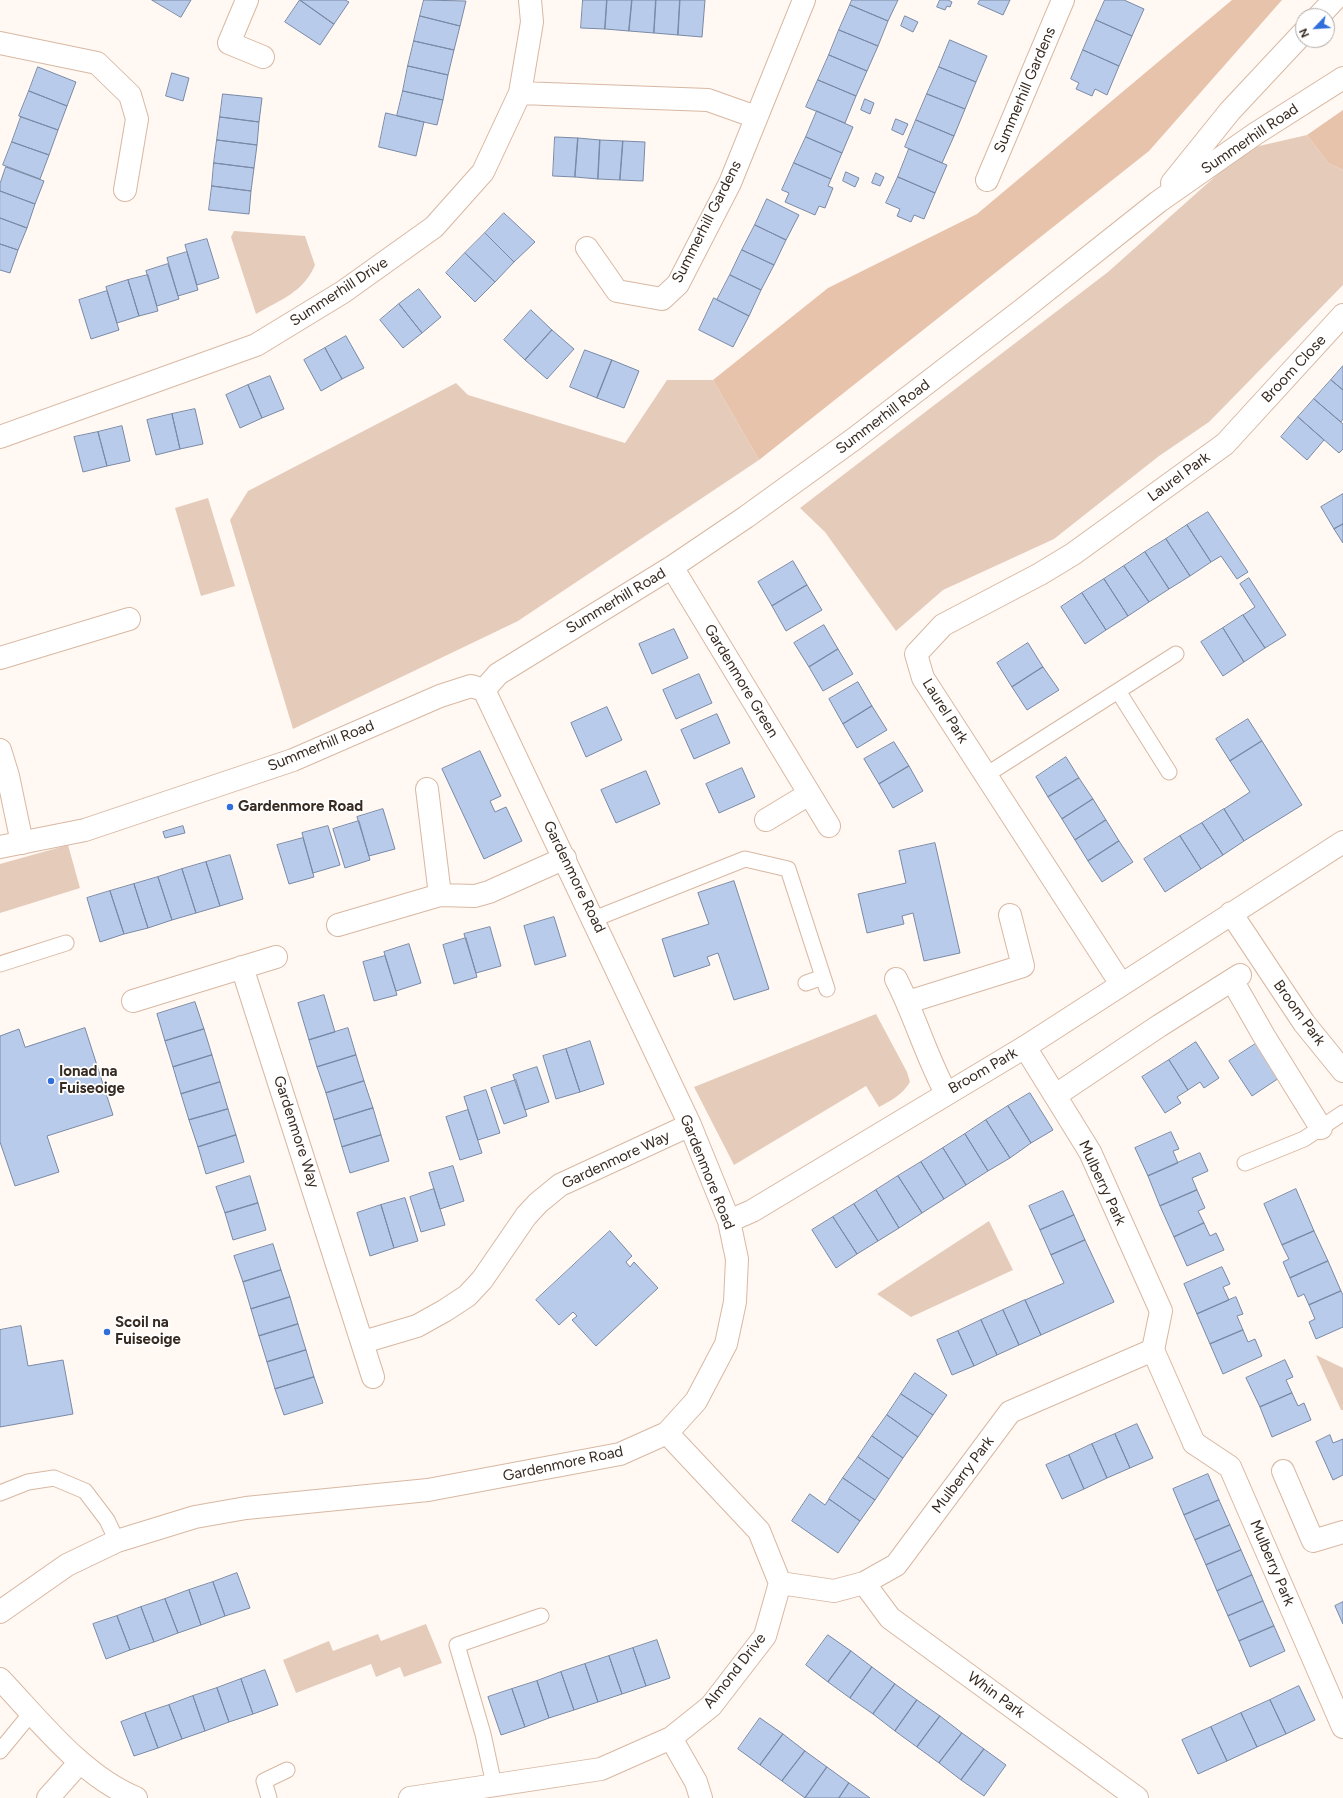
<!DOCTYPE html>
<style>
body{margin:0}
#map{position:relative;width:1343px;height:1798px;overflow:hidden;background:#fff8f3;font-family:Figtree,sans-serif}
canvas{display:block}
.north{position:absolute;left:1295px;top:8px;width:40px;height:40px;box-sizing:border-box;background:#fff;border:1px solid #afaaa6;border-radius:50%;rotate:245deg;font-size:11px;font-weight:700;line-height:16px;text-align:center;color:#362a21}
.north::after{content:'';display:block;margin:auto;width:14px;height:18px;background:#2f6edb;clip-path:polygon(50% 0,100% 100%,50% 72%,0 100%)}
</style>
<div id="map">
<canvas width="1343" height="1798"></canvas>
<div class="north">N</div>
</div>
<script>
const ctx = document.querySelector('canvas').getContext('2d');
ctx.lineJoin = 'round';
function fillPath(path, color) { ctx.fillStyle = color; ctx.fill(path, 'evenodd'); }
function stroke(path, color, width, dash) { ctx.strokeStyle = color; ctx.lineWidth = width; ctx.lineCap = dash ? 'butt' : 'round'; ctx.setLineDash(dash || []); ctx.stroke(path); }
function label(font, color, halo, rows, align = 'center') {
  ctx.font = font + ' Figtree,sans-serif'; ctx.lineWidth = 3.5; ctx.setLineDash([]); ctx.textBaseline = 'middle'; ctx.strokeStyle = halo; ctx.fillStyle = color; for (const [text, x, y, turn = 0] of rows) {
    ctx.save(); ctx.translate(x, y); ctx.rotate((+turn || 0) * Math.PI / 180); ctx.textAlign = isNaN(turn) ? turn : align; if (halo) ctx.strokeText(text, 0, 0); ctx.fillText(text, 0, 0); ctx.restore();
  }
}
const green = new Path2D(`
 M1307 135 1328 163 1343 170V285L1209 422 1159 456 1054 539 943 590 896 631 825 532 800 508 1108 272 1246 149Z
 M234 231 305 236 315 265C304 292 280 300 256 314L231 237Z
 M667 380H713L759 460 518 621 293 729 230 520 248 491 456 383 468 395 625 443Z
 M208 498 235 586 201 596 175 508Z
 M68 845 80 888 0 913V864Z
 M876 1014 907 1072 910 1082C902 1095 892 1100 879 1107L866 1086 734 1165 694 1087Z
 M989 1221 1013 1270 911 1317 877 1294Z
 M1316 1355 1343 1368V1410H1341Z
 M426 1624 442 1663 404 1677 400 1667 376 1677 371 1664 296 1693 283 1660 329 1641 333 1651 378 1634 381 1641Z`);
const forest = new Path2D(`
 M1232 0H1282L1149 151 759 460 713 380 828 288 977 214Z
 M1343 110V170L1328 163 1307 135Z`);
const building = new Path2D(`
 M152 0H191L181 17Z
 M300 0H345L349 2 334 24Z
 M300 0 334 24 320 45 285 22Z
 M424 0 466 1 460 26 420 16Z
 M583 0H607L605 29 581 28Z
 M607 0H632L629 31 605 29Z
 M632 0H656L654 33 629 31Z
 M656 0H680L678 35 654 33Z
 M680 0H705L702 37 678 35Z
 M852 0H898L888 21 850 5Z
 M940 0H948L952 2 950 7 947 6 945 10 937 7Z
 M980 0H1010L1003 15 978 4Z
 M1105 0H1124L1144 9 1132 36 1096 20Z
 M850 5 888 21 878 46 839 30Z
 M420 16 460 26 454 50 414 41Z
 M905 16 918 22 913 32 901 26Z
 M1096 20 1132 36 1119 66 1083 50Z
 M839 30 878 46 867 71 829 55Z
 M950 40 987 56 976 82 939 67Z
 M414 41 454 50 448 75 408 66Z
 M1083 50 1119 66 1107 95 1095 89 1092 96 1076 89 1079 83 1071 79Z
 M829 55 867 71 856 96 818 80Z
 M408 66 448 75 443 100 403 91Z
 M38 67 76 82 67 106 29 91Z
 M939 67 976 82 965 109 927 94Z
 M172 73 189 78 183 101 166 96Z
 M818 80 856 96 845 123 806 107Z
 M29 91 67 106 58 130 19 116Z
 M403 91 443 100 437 125 397 116Z
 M223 94 262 98 259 122 220 117Z
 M927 94 965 109 954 136 916 120Z
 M865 99 874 103 870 114 861 110Z
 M817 111 853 127 842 153 806 137Z
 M386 113 424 122 416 156 379 147Z
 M21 117 58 130 49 155 12 142Z
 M220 117 259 122 257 145 217 140Z
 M896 119 908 124 903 135 892 130Z
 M916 120 954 136 942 163 905 147Z
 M555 137 578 138 575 177 553 176Z
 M806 137 842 153 831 179 794 163Z
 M578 138 600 140 598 179 575 177Z
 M217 140 257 145 254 168 214 163Z
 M600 140 623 141 620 180 598 179Z
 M623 141 645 142 643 181 620 180Z
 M12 142 49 155 40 179 3 165Z
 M909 149 947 165 935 193 898 177Z
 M214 163 254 168 251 191 212 186Z
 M794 163 831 179 828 186 833 188 825 208 819 206 815 215 785 202 789 193 782 190Z
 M6 167 44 181 35 204 0 191V184Z
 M846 172 859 178 855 187 843 181Z
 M876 173 884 177 880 186 872 183Z
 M898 177 935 193 924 219 914 215 911 222 897 216 900 209 886 203Z
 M212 186 251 191 249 214 209 210Z
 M0 191 35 204 27 228 0 218Z
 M767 199 799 215 786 240 755 225Z
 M504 213 535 242 514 262 485 233Z
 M0 218 27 228 18 250 0 244Z
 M755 225 786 240 774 265 742 250Z
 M485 233 514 262 495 282 465 253Z
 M207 239 219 278 197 285 185 245Z
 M0 244 18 250 10 273 0 270Z
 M742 250 774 265 761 290 730 275Z
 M187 252 198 290 178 296 167 258Z
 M465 253 495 282 475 302 446 273Z
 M168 264 179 299 157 306 146 271Z
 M148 275 158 311 139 316 128 280Z
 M730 275 761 290 749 316 717 300Z
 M128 280 139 316 117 323 106 287Z
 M419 289 441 317 422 333 399 304Z
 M107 291 119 330 91 339 79 300Z
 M714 298 749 316 733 347 699 330Z
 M399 304 422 333 403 348 380 320Z
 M531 310 552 330 525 360 504 340Z
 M552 330 574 349 547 379 525 360Z
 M346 336 364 368 342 379 325 348Z
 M325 348 342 379 321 391 304 360Z
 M585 350 612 360 597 398 570 387Z
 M612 360 639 371 624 408 597 398Z
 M1343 366V390L1331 380Z
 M270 376 284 409 262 418 248 385Z
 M1331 380 1343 390V419L1341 422 1314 399Z
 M248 385 262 418 240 428 226 395Z
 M1314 399 1343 424V449L1339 453 1298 417Z
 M195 409 203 444 180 449 172 414Z
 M172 414 180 449 156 455 147 420Z
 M1298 417 1324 440 1307 460 1281 437Z
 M122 426 130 461 107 466 98 432Z
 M98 432 107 466 83 472 74 437Z
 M1343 494V524L1334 529 1321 507Z
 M1208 512 1248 572 1237 579 1221 556 1211 562 1187 525Z
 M1343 524V543L1334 529Z
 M1187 525 1211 562 1190 576 1166 539Z
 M1166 539 1190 576 1169 589 1145 552Z
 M1145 552 1169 589 1149 602 1124 566Z
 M793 561 807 585 772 606 758 582Z
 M1124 566 1149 602 1128 616 1104 579Z
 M1249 578 1286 635 1265 648 1243 615 1255 607 1240 584Z
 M1104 579 1128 616 1106 630 1082 593Z
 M807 585 822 610 786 631 772 606Z
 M1082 593 1106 630 1085 644 1061 607Z
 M1243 615 1265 648 1244 662 1223 628Z
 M824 625 838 649 809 667 794 643Z
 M1223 628 1244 662 1223 676 1201 642Z
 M674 629 688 658 652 674 639 644Z
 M1028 643 1043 667 1012 687 997 663Z
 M838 649 853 674 823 691 809 667Z
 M1043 667 1059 690 1027 710 1012 687Z
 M699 674 712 703 676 719 663 690Z
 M858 682 872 706 843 724 829 699Z
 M872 706 887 730 857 748 843 724Z
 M607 707 622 740 586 757 571 723Z
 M717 714 730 743 694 759 681 730Z
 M1248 719 1262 741 1230 761 1216 739Z
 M1262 741 1302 805 1244 841 1224 809 1250 792 1230 761Z
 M894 742 909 766 879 784 864 759Z
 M480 751 501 796 490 801 495 812 506 807 522 841 484 859 442 769Z
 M1066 757 1079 778 1048 797 1036 777Z
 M909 766 923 791 893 808 879 784Z
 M742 768 755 797 719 813 706 784Z
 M646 771 660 804 616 823 601 790Z
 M1079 778 1093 799 1062 819 1048 797Z
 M1093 799 1106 820 1075 840 1062 819Z
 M383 809 395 849 369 856 357 817Z
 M1224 809 1244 841 1223 855 1202 823Z
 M1106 820 1119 841 1088 861 1075 840Z
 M359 821 370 860 345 868 333 829Z
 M1202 823 1223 855 1201 869 1180 836Z
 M183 826 185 833 165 838 163 832Z
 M328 826 340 865 313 873 302 833Z
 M1180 836 1201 869 1165 892 1144 859Z
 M303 838 314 877 289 884 277 845Z
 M1119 841 1133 862 1102 882 1088 861Z
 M935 843 960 953 924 961 913 913 902 916 904 924 867 933 858 894 906 883 899 851Z
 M230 855 243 899 220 906 206 862Z
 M206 862 220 906 196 913 182 869Z
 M182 869 196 913 172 920 158 877Z
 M158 877 172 920 148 928 134 884Z
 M734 881 769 989 734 1000 718 953 707 957 710 965 674 977 662 939 709 924 698 893Z
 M134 884 148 928 124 934 110 891Z
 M110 891 124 934 100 942 87 898Z
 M554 917 566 956 535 965 524 926Z
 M490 927 501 966 476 973 464 934Z
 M466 938 477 977 454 984 443 945Z
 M409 944 421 983 396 991 384 952Z
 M385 956 397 995 374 1001 363 962Z
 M324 995 335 1032 309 1040 298 1003Z
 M195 1002 204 1029 165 1041 157 1014Z
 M85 1028 113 1115 47 1136 59 1172 15 1186 0 1142V1036L19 1029 25 1047Z
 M348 1028 356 1055 317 1067 309 1040Z
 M204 1029 212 1055 173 1067 165 1041Z
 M590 1041 604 1084 580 1092 566 1049Z
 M1196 1042 1219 1078 1204 1088 1200 1082 1188 1090 1169 1060Z
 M1257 1043 1279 1078 1252 1096 1229 1061Z
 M566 1049 580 1092 556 1099 543 1056Z
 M212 1055 220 1082 181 1094 173 1067Z
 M356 1055 364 1081 326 1093 317 1067Z
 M1169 1060 1188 1090 1177 1097 1181 1103 1165 1113 1142 1077Z
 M537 1067 549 1102 525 1110 513 1075Z
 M516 1080 527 1116 504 1124 491 1088Z
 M364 1081 373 1108 334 1120 326 1093Z
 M220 1082 228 1109 189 1120 181 1094Z
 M486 1090 500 1133 478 1140 464 1097Z
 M1030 1093 1053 1130 1031 1143 1008 1106Z
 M1008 1106 1031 1143 1010 1158 986 1120Z
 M373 1108 381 1135 342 1147 334 1120Z
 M228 1109 236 1135 198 1147 189 1120Z
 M468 1110 482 1153 460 1160 446 1117Z
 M986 1120 1010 1158 988 1171 965 1134Z
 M1171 1132 1179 1149 1173 1151 1178 1163 1148 1176 1135 1148Z
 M965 1134 988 1171 966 1185 943 1148Z
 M236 1135 244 1162 206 1174 198 1147Z
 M381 1135 389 1161 350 1173 342 1147Z
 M943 1148 966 1185 944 1199 921 1162Z
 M1200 1153 1208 1171 1192 1178 1197 1190 1160 1206 1148 1176Z
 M921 1162 944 1199 922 1213 898 1176Z
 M453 1166 464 1201 440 1209 429 1173Z
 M250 1176 258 1203 225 1213 216 1187Z
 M898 1176 922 1213 899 1228 876 1190Z
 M434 1189 445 1225 421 1232 410 1197Z
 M1296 1189 1314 1231 1282 1245 1264 1204Z
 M876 1190 899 1228 878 1241 854 1204Z
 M1197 1190 1205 1208 1198 1211 1204 1223 1174 1237 1160 1206Z
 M1063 1191 1074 1215 1040 1230 1029 1206Z
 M405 1198 418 1241 394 1248 381 1205Z
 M258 1203 266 1230 233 1240 225 1213Z
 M854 1204 878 1241 857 1254 833 1217Z
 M381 1205 394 1248 370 1256 357 1213Z
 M1074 1215 1085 1240 1051 1255 1040 1230Z
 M833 1217 857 1254 836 1268 812 1230Z
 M1204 1223 1210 1236 1216 1233 1224 1250 1187 1266 1174 1237Z
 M610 1231 632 1256 626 1262 630 1267 634 1262 658 1288 596 1346 572 1320 577 1316 573 1312 559 1325 536 1300Z
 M1314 1231 1328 1261 1290 1278 1283 1262 1289 1259 1282 1245Z
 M1085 1240 1114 1302 1041 1335 1025 1300 1064 1283 1051 1255Z
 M273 1244 281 1270 243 1282 234 1256Z
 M1328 1261 1341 1291 1309 1305 1304 1294 1298 1297 1290 1278Z
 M1222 1267 1230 1284 1223 1287 1229 1300 1197 1314 1184 1284Z
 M281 1270 290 1297 251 1309 243 1282Z
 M1341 1291 1343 1295V1327L1316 1339 1309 1322 1315 1319 1309 1305Z
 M290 1297 298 1324 259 1336 251 1309Z
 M1236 1297 1243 1314 1237 1316 1243 1330 1210 1344 1197 1314Z
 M1025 1300 1041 1335 1019 1345 1003 1310Z
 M1003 1310 1019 1345 997 1355 981 1320Z
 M981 1320 997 1355 974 1366 958 1331Z
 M298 1324 306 1350 267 1362 259 1336Z
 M21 1326 28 1366 63 1360 73 1414 0 1427V1330Z
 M1243 1330 1248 1342 1255 1339 1262 1356 1223 1374 1210 1344Z
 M958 1331 974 1366 952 1375 937 1340Z
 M306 1350 314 1377 275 1389 267 1362Z
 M1285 1360 1293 1377 1286 1380 1292 1393 1260 1407 1246 1378Z
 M915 1373 947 1395 933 1415 901 1394Z
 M314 1377 323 1403 284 1415 275 1389Z
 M1292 1393 1298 1406 1304 1403 1311 1420 1272 1437 1260 1407Z
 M901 1394 933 1415 918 1437 887 1415Z
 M887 1415 918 1437 903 1458 872 1436Z
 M1137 1424 1153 1458 1130 1468 1115 1434Z
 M1115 1434 1130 1468 1107 1478 1092 1444Z
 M1330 1435 1333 1443 1343 1439V1475L1333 1480 1316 1442Z
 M872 1436 903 1458 889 1479 858 1457Z
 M1092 1444 1107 1478 1084 1489 1069 1455Z
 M1069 1455 1084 1489 1062 1499 1046 1465Z
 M858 1457 889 1479 875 1500 843 1478Z
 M1208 1474 1219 1500 1184 1515 1173 1489Z
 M843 1478 875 1500 860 1521 829 1499Z
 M810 1494 825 1505 829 1499 860 1521 838 1553 792 1521Z
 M1219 1500 1230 1525 1195 1540 1184 1515Z
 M1230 1525 1241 1550 1206 1565 1195 1540Z
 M1241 1550 1252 1575 1217 1591 1206 1565Z
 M237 1573 250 1608 225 1616 213 1582Z
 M1252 1575 1263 1601 1228 1616 1217 1591Z
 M213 1582 225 1616 201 1625 189 1590Z
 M189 1590 201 1625 178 1633 165 1599Z
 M165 1599 178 1633 154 1642 141 1607Z
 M1263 1601 1274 1626 1239 1641 1228 1616Z
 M1343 1602V1624L1335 1606Z
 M141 1607 154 1642 130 1650 117 1616Z
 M117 1616 130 1650 106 1659 93 1624Z
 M1274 1626 1285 1651 1250 1667 1239 1641Z
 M828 1635 851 1651 828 1682 806 1665Z
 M657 1640 670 1678 646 1686 633 1648Z
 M633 1648 646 1686 622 1694 609 1656Z
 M851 1651 872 1667 850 1698 828 1682Z
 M609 1656 622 1694 598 1702 585 1664Z
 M585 1664 598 1702 574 1710 561 1672Z
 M872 1667 895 1684 873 1714 850 1698Z
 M265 1670 278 1705 253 1714 241 1679Z
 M561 1672 574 1710 549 1718 537 1681Z
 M241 1679 253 1714 229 1722 217 1688Z
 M537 1681 549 1718 525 1727 512 1689Z
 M895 1684 917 1700 895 1731 873 1714Z
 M1299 1686 1315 1720 1286 1734 1270 1700Z
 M217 1688 229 1722 205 1731 193 1696Z
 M512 1689 525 1727 501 1735 488 1697Z
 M193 1696 205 1731 182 1739 169 1705Z
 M917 1700 940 1716 917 1747 895 1731Z
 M1270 1700 1286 1734 1257 1747 1241 1713Z
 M169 1705 182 1739 158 1748 145 1713Z
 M145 1713 158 1748 134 1756 121 1722Z
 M1241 1713 1257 1747 1227 1761 1211 1727Z
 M940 1716 962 1733 939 1763 917 1747Z
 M760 1718 783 1734 760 1765 738 1749Z
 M1211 1727 1227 1761 1198 1774 1182 1740Z
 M962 1733 984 1749 961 1780 939 1763Z
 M783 1734 805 1751 782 1781 760 1765Z
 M984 1749 1006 1765 984 1796 961 1780Z
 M805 1751 827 1767 805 1798 782 1781Z
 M827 1767 849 1783 839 1798H805Z
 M849 1783 870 1798H839Z`);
const service = new Path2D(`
 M1118 691 1169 772
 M986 775 1176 654
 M594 919 745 859 788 869 827 989
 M0 964 66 943
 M806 983 823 977
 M1245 1163 1304 1139 1343 1113
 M0 1493 28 1482 54 1478 85 1491 107 1520 117 1541
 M0 1751 32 1712
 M494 1785 483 1734 457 1645 541 1616
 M269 1798 264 1781 287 1770`);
const pedestrian = new Path2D(`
 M1232 980 1264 1036 1321 1128
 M1025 1047 1090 1152 1161 1311 1153 1350
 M1056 1095 1159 1026 1240 975
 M1194 1443 1230 1467 1343 1727`);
const minor = new Path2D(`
 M247 0 229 43 263 57
 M1319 16 1334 0
 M0 43 97 63 130 95 137 119 125 190
 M520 93 708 100 756 117
 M987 180 1063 0
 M1172 183 1230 111 1303 33
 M587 248 617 291 662 299 678 284 730 183 804 0
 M0 437 256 345 343 292 434 227 483 172 520 93 532 22 530 0
 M672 567 829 826
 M0 658 129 619
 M484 690 498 674 672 567 746 517 854 439 1022 310 1158 202 1255 134 1343 78
 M0 750 8 776 22 843
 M427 789 440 895
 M766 820 809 794
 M0 847 85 830 293 760 440 696 471 686 484 690
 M1231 913 1304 1023 1343 1071
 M338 925 440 895 475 896 489 892 565 858
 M242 967 373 1377
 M896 979C915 1016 926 1056 946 1093
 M1121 984 923 678 916 654 943 625 1040 574 1073 554 1225 444 1343 315
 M133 1001 276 957
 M908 1002 1023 966 1010 915
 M729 1221 752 1211 1025 1047 1343 842
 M363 1342 417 1326 444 1311 467 1296 482 1280 526 1216 538 1203 560 1185 690 1125
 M1283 1471 1313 1541 1343 1532
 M780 1583 834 1591 864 1583 896 1565 1010 1412 1153 1350 1194 1443
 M864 1583 890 1618 1137 1798
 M0 1612 67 1565 117 1541 195 1517 246 1508 428 1490 620 1454 667 1433 696 1401 726 1344 735 1302 737 1259 729 1221 690 1125 484 690
 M0 1679C40 1721 82 1776 136 1798
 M671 1738 696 1782 701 1798
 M48 1798 80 1762
 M410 1798 601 1769 671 1738 711 1706 765 1636 780 1583 759 1531 667 1433`);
const markers = [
 [230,807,4,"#2f6edb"],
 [51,1081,4,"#2f6edb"],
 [107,1332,4,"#2f6edb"]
];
const streetNames = [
 ["Summerhill Gardens",1025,90,-67],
 ["Summerhill Road",1250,139,-34],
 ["Summerhill Gardens",707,222,-63],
 ["Summerhill Drive",339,292,-33],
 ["Broom Close",1294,369,-47],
 ["Summerhill Road",883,417,-37],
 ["Laurel Park",1179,477,-36],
 ["Summerhill Road",616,601,-31],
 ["Gardenmore Green",741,681,59],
 ["Laurel Park",945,711,58],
 ["Summerhill Road",321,746,-22],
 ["Gardenmore Road",574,877,64],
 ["Broom Park",1299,1013,54],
 ["Broom Park",983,1071,-30],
 ["Gardenmore Way",296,1132,72],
 ["Gardenmore Way",616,1160,-25],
 ["Gardenmore Road",707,1172,68],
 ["Mulberry Park",1102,1183,65],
 ["Gardenmore Road",563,1464,-12],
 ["Mulberry Park",963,1475,-53],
 ["Mulberry Park",1272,1563,67],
 ["Almond Drive",735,1671,-52],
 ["Whin Park",996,1695,36]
];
const poiNames = [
 ["Gardenmore Road",238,807],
 ["Ionad na",59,1072],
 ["Fuiseoige",59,1089],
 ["Scoil na",115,1323],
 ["Fuiseoige",115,1340]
];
fillPath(green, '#e5ccba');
fillPath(forest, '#e7c3ab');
fillPath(building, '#b9cbea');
stroke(building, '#798aa6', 1);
stroke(service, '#d8b8a2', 17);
stroke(pedestrian, '#d8b8a2', 24);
stroke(minor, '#d8b8a2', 24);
stroke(service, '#fff', 15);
stroke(pedestrian, '#fff', 22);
stroke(minor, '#fff', 22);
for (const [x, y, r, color] of markers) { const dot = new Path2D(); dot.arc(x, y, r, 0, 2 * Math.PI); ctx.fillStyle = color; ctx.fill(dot); stroke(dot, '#fff', 1.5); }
label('15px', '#362a21', '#fff', streetNames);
label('bold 15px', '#362a21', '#fff', poiNames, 'left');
</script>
